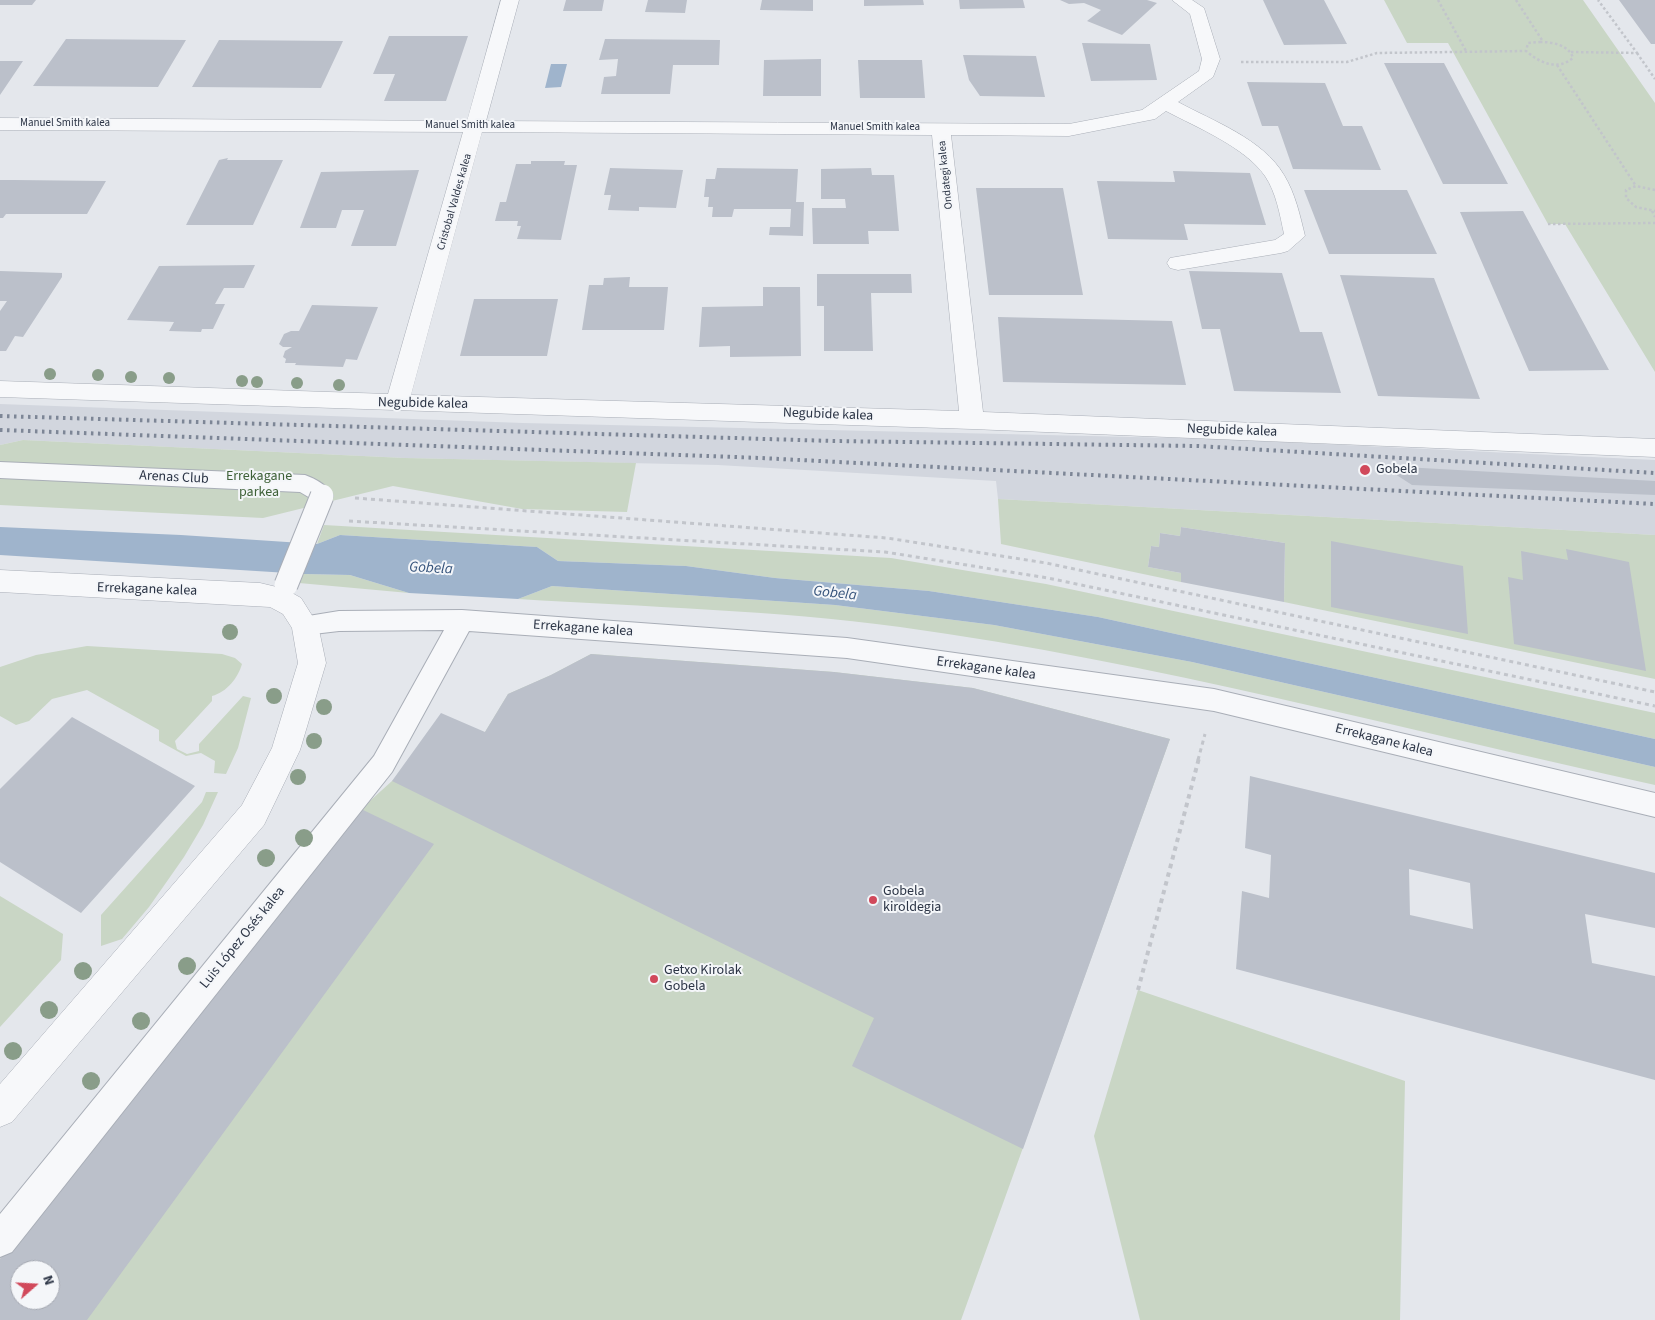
<!DOCTYPE html>
<meta charset="utf-8">
<style>
body{margin:0}
#map{position:relative;width:1655px;height:1320px;overflow:hidden;background:#e4e7ec;font-family:"Source Sans 3",sans-serif}
canvas{display:block}
.north{position:absolute;left:10px;top:1260px;width:50px;height:50px;box-sizing:border-box;background:#f4f6f9;border:1px solid #a4a8b1;border-radius:50%;rotate:71deg;font-size:14px;font-weight:700;line-height:20px;text-align:center;color:#2b3445}
.north::after{content:'';display:block;margin:auto;width:18px;height:22px;background:#d1495b;clip-path:polygon(50% 0,100% 100%,50% 72%,0 100%)}
</style>
<div id="map">
<canvas width="1655" height="1320"></canvas>
<div class="north">N</div>
</div>
<script>
const ctx = document.querySelector('canvas').getContext('2d');
ctx.lineJoin = 'round';
function fillPath(path, color) { ctx.fillStyle = color; ctx.fill(path, 'evenodd'); }
function stroke(path, color, width, dash) { ctx.strokeStyle = color; ctx.lineWidth = width; ctx.lineCap = dash ? 'butt' : 'round'; ctx.setLineDash(dash || []); ctx.stroke(path); }
function label(font, color, halo, rows, align = 'center') {
  ctx.font = font + ' "Source Sans 3",sans-serif'; ctx.lineWidth = 4; ctx.setLineDash([]); ctx.textBaseline = 'middle'; ctx.strokeStyle = halo; ctx.fillStyle = color; for (const [text, x, y, turn = 0] of rows) {
    ctx.save(); ctx.translate(x, y); ctx.rotate((+turn || 0) * Math.PI / 180); ctx.textAlign = isNaN(turn) ? turn : align; if (halo) ctx.strokeText(text, 0, 0); ctx.fillText(text, 0, 0); ctx.restore();
  }
}
const built = new Path2D(`
 M0 404 523 423 1220 439 1655 460V535L998 499 996 481 718 465 405 458 23 440 0 445Z`);
const green = new Path2D(`
 M1384 0H1583L1655 103V372L1565 224H1548L1448 43H1407Z
 M23 440 405 458 636 463 627 512 522 509 393 486 263 518 0 505V445Z
 M998 499 1655 535V679L1284 602 1285 543 1181 527 1180 536 1160 533 1159 547 1151 546 1148 567 1181 573V582L1001 544Z
 M324 525 891 558 1046 584 1655 713V739L1098 617 929 591 775 578 686 566 558 561 537 547 340 535 317 544Z
 M304 574 350 575 409 593 299 583Z
 M552 586 835 605 994 625 1192 662 1655 767V785C1404 730 1155 662 900 627 774 610 645 607 518 599Z
 M87 646 222 654 235 658 242 664C238 678 227 692 212 696V701L175 741 177 749 187 754 199 751V744L243 696 251 698 238 748 226 774 214 773 215 761 201 753 186 756 159 741V730L87 690 52 699 29 721 16 725 0 716V667L36 655Z
 M591 654 834 672 973 688 1170 739 961 1320H0V1259L361 809 392 781 485 732 508 694 551 675ZM20 1270H50V1300H20Z
 M206 792H218L203 825 184 857 149 907 122 939 101 946V915L202 802Z
 M0 896 63 934 61 960 0 1027Z
 M1138 990 1405 1081 1400 1320H1140L1094 1136Z`);
const water = new Path2D(`
 M551 64H567L561 87 545 88Z
 M0 527 181 535 317 544 340 535 537 547 558 561 686 566 775 578 929 591 1098 617 1655 739V767L1192 662 994 625 835 605 552 586 518 599 409 593 350 575 304 574 0 555Z`);
const building = new Path2D(`
 M0 0H36L32 5H0Z
 M566 0H604L602 11H563Z
 M648 0H687L685 13 645 12Z
 M762 0H813V11L760 10Z
 M864 0H923L924 5 864 6Z
 M959 0H1023L1025 8 960 9Z
 M1060 0H1147L1157 3 1122 35 1087 21 1101 10 1084 3 1069 4Z
 M1263 0H1324L1347 44 1284 45Z
 M1619 0H1655V44H1651Z
 M389 36H468L446 101H384L395 74H373Z
 M66 39 186 40 158 87 33 86Z
 M605 39 720 40 719 65H673L670 94H601L604 77 616 76 618 59 599 60Z
 M219 40 343 41 321 88 192 87Z
 M1082 43 1150 44 1157 80 1091 81Z
 M963 55 1036 56 1045 97 980 96 969 80Z
 M821 59V96H763L764 60Z
 M858 60H922L925 98H860Z
 M0 61H23L0 95Z
 M1384 63H1444L1508 184H1443Z
 M1247 82 1325 83 1343 126H1362L1381 170 1293 169 1278 126H1262Z
 M228 158 227 160H283L253 225H186L219 160Z
 M531 161H565L564 165H577L561 240 517 239 521 226H517L518 221H495L500 202H506L516 164H531Z
 M610 168 683 170 676 208 639 207V211L608 210 611 195H604Z
 M717 168 798 169 796 202H804L803 236 769 235 770 227H790L791 209H734L732 217H712L713 207H708L709 197H704L706 179H715Z
 M871 168 872 175H894L899 231H868L869 244H813L812 208H846L845 199H821V169Z
 M419 170 396 246H351L364 210H342L336 228H300L321 172Z
 M1173 171 1250 173 1266 225 1184 224 1188 240 1108 239 1097 181 1175 182Z
 M0 180H15L106 181 87 214H6L3 218H0Z
 M976 188H1063L1083 295H989Z
 M1304 190H1407L1437 254H1329Z
 M1523 211 1609 370 1529 371 1460 212Z
 M255 265 244 288H224L215 304H225L213 329H202L201 332 169 331 174 322 127 320 159 266Z
 M0 271 62 273V277L23 337 15 336 6 351H0V311L7 301H0Z
 M1189 271 1282 273 1300 332H1322L1341 393 1234 391 1220 329H1202Z
 M817 274H911L912 293H871L873 351H824V306H817Z
 M1340 275 1434 278 1480 399 1378 396Z
 M630 277 629 287H668L664 330H582L589 285H603L604 278Z
 M763 287H800L801 356 730 357V346L699 347 702 307 763 306Z
 M474 299H558L547 356H460Z
 M312 305 378 307 357 360 346 359 343 367 295 365 296 363H285L286 359 283 357 285 351 292 347H283L279 344 284 334 291 331H299Z
 M998 317 1172 321 1186 385 1003 382Z
 M1404 467 1655 481V495L1412 485 1395 474Z
 M1181 527 1285 543 1284 602 1181 582V573L1148 567 1151 546 1159 547 1160 533 1180 536Z
 M1331 541 1463 566 1468 634 1331 607Z
 M1566 549 1629 562 1646 671 1514 644 1508 577 1523 580 1521 551 1568 560Z
 M591 654 834 672 973 688 1170 739 1023 1149 852 1066 874 1018 392 781 441 713 485 732 508 694 551 675Z
 M72 717 195 786 81 913 0 862V789Z
 M1250 776 1655 873V928L1585 914 1592 963 1655 976V1080L1236 969 1242 891 1269 898 1271 855 1245 848ZM1409 869 1470 883 1473 929 1410 915Z
 M361 809 434 844 87 1320H0V1259ZM20 1270H50V1300H20Z`);
const pathFar2 = new Path2D(`
 M1438 0 1466 51
 M1516 0 1542 40
 M1540 42C1553 42 1569 45 1573 58 1557 71 1540 63 1526 51L1528 43Z
 M1571 52 1637 53 1598 0
 M1637 53 1655 79
 M1241 62H1347L1377 53 1526 51
 M1557 65 1636 186
 M1655 190 1636 186 1626 190V198L1636 207 1655 211
 M1652 211 1655 217
 M1548 224 1655 223`);
const pathFar1 = new Path2D(`
 M355 498 887 538 1046 563 1655 692
 M349 521 885 552 1048 578 1655 706
 M1198 760 1205 734`);
const path = new Path2D(`
 M1138 990 1199 758`);
const pedestrian = new Path2D(`
 M0 462 305 475C316 479 328 486 333 496L330 502 322 505 300 492 0 478Z
 M462 610 847 638 1214 689 1655 793V817L1214 711 847 658 469 631 392 772 12 1252 0 1257V1214L374 756 444 630 339 631 305 635 296 632 293 625 296 618 339 611Z`);
const minor = new Path2D(`
 M501 0H519L486 121 1069 124 1142 110 1199 71 1202 59 1190 14 1172 0H1192L1204 8 1220 59 1213 77 1178 102C1213 121 1263 139 1284 175 1295 193 1300 215 1305 236L1288 251 1281 253 1178 270 1170 268 1167 263 1170 258 1275 240 1284 234C1280 215 1276 192 1265 176 1245 147 1196 127 1166 111L1155 119 1069 136 951 135 983 412 1655 439V457L972 429 0 397V381L388 394 463 132 0 130V118L467 121ZM482 132 932 135 959 411 411 395Z
 M0 570 260 583 285 589 301 598 318 625 326 663 300 750 264 825 12 1122 0 1127V1084L242 805 272 748 298 663 292 628 283 614 270 607 0 592Z`);
const rail = new Path2D(`
 M0 416 833 441 1198 446 1655 473
 M0 430 761 458 1655 504`);
const pedestrianBridge = new Path2D(`
 M286 585 322 496`);
const trees = [
 [50,374,6],
 [98,375,6],
 [131,377,6],
 [169,378,6],
 [242,381,6],
 [257,382,6],
 [297,383,6],
 [339,385,6],
 [230,632,8],
 [274,696,8],
 [324,707,8],
 [314,741,8],
 [298,777,8],
 [304,838,9],
 [266,858,9],
 [187,966,9],
 [83,971,9],
 [49,1010,9],
 [141,1021,9],
 [13,1051,9],
 [91,1081,9]
];
const markers = [
 [1365,470,6,"#d1495b"],
 [873,900,5,"#d1495b"],
 [654,979,5,"#d1495b"]
];
const farStreetnames = [
 ["Manuel Smith kalea",65,124],
 ["Manuel Smith kalea",470,126],
 ["Manuel Smith kalea",875,128],
 ["Ondategi kalea",946,175,-96],
 ["Cristobal Valdes kalea",455,202,-74]
];
const streetNames = [
 ["Negubide kalea",423,404,1],
 ["Negubide kalea",828,415,2],
 ["Negubide kalea",1232,431,2],
 ["Arenas Club",174,478,3],
 ["Errekagane kalea",147,590,2],
 ["Errekagane kalea",583,629,4],
 ["Errekagane kalea",986,669,8],
 ["Errekagane kalea",1384,741,14],
 ["Luis López Osés kalea",243,938,-51]
];
const poiNames = [
 ["Gobela",1376,470],
 ["Gobela",883,892],
 ["kiroldegia",883,908],
 ["Getxo Kirolak",664,971],
 ["Gobela",664,987]
];
const parkNames = [
 ["Errekagane",259,477],
 ["parkea",259,493]
];
const waterNames = [
 ["Gobela",431,569,3],
 ["Gobela",835,594,6]
];
fillPath(built, '#d2d6de');
fillPath(green, '#c9d6c5');
fillPath(water, '#9fb4cc');
fillPath(building, '#bbc0ca');
stroke(pedestrian, '#a9aeb7', 2);
stroke(minor, '#a9aeb7', 1);
stroke(pathFar2, '#c2c5cb', 2.5, [2.5, 2.5]);
stroke(pathFar1, '#c2c5cb', 3, [4, 4]);
stroke(path, '#c2c5cb', 4, [4.5, 4.5]);
fillPath(pedestrian, '#f7f8fa');
fillPath(minor, '#f7f8fa');
stroke(rail, '#7d8696', 4, [2.5, 4.5]);
stroke(pedestrianBridge, '#a9aeb7', 25, []);
stroke(pedestrianBridge, '#f7f8fa', 23);
ctx.fillStyle = '#899d89';
for (const [x, y, r] of trees) { ctx.beginPath(); ctx.arc(x, y, r, 0, 2 * Math.PI); ctx.fill(); }
for (const [x, y, r, color] of markers) { const dot = new Path2D(); dot.arc(x, y, r, 0, 2 * Math.PI); ctx.fillStyle = color; ctx.fill(dot); stroke(dot, '#f4f6f9', 2); }
label('11px', '#2b3445', '#f4f6f9', farStreetnames);
label('14px', '#2b3445', '#f4f6f9', streetNames);
label('14px', '#2b3445', '#f4f6f9', poiNames, 'left');
label('14px', '#3f6138', '#f4f6f9', parkNames);
label('italic 15px', '#34527a', '#f4f6f9', waterNames);
</script>
